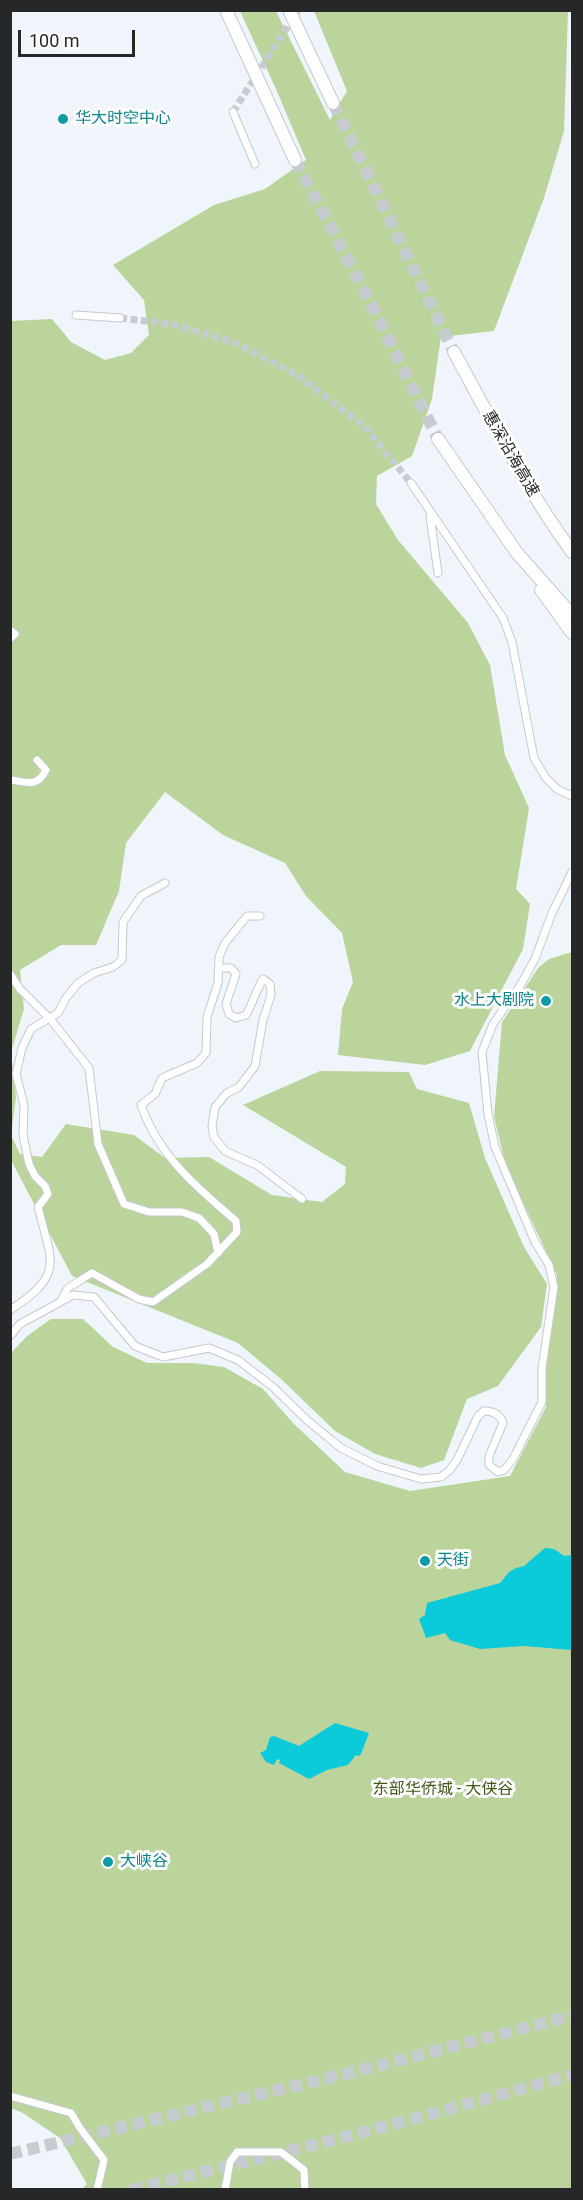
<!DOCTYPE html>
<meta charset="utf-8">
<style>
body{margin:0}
#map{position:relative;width:583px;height:2200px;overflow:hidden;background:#eff5fb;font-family:Roboto,sans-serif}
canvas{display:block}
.frame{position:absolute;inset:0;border:12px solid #252729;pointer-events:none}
.scale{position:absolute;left:18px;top:30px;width:117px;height:27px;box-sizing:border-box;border:3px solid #252729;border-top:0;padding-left:8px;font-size:18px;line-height:21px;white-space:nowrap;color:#252729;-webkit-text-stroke:4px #fff;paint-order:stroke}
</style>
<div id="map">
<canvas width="583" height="2200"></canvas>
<div class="frame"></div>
<div class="scale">100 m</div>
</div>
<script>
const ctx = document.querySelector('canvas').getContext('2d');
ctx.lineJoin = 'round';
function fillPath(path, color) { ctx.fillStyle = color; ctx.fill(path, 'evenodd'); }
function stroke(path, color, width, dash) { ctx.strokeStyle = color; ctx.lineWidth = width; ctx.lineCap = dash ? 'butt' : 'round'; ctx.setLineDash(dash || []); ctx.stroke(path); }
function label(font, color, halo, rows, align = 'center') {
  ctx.font = font + ' Roboto,"Noto Sans SC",sans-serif'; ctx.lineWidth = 6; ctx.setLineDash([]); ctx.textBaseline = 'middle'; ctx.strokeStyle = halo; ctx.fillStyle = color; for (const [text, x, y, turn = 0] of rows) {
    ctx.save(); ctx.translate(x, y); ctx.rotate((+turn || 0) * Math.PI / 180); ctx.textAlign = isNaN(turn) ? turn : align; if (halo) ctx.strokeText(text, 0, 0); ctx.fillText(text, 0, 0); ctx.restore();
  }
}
const green = new Path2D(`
 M240 11H276L330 120 347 91 314 11H568L564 131 544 198 494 331 441 337 432 399 412 456 377 476 376 504 398 540 468 623 490 665 505 755 529 808 516 889 530 904 523 949 470 1051 425 1065 338 1055 342 1009 353 982 342 933 306 896 285 863 223 835 165 792 126 843 119 891 96 945H61L20 970 24 1009 11 1052 16 1097 11 1135 20 1154 42 1157 66 1124 134 1135 165 1158 209 1157 272 1195 322 1202 345 1184 346 1167 243 1105 320 1071 409 1072 417 1089 469 1103 485 1158 524 1247 547 1284 541 1327 498 1386 467 1399 444 1460 421 1468 375 1454 335 1431 281 1379 238 1343 72 1276 11 1160 10 321 52 319 71 342 105 360 131 353 149 335 144 300 113 265 214 205 265 189 306 160 276 89Z
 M572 952V2189H82L87 2184 60 2138 23 2113 11 2108 10 1354 27 1336 51 1319H83L113 1347 147 1363H193L224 1367 263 1389 294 1424 345 1472 410 1491 510 1476 546 1407 544 1386 557 1275 506 1166 494 1117 502 1022 539 967 549 959Z`);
const water = new Path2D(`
 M545 1548 554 1549 564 1556 572 1555V1650L524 1646 480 1649 450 1640 445 1633 426 1638 419 1619 425 1615 427 1603 500 1583 509 1572 516 1568 524 1566Z
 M335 1723 369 1733 361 1754 359 1756 356 1755 348 1765 327 1770 309 1779 279 1763 280 1760 277 1759 274 1765 266 1762 260 1753 266 1750 270 1737 274 1736 299 1746Z`);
const minorTunnel = new Path2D(`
 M233 112 298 10
 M120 318 171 324 234 342 297 375 364 426 411 483`);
const trunkTunnel = new Path2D(`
 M10 2154 357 2071 572 2016
 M131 2190 357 2134 572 2075`);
const motorwayTunnel = new Path2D(`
 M333 103 454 352
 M295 160 374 309 438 439`);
const minor = new Path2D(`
 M233 112 255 164
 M76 315 120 318
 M411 483 503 618 512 642 534 758 546 778 557 789 572 796
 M430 516 438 573
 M10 630 15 634 10 639
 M10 780C28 782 37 788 46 770L37 760
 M219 968H231L236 974 226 1004 229 1014 236 1018 246 1015C253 1003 256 990 263 979L270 984 271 995 263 1020 255 1066 239 1087 227 1093 215 1107 212 1126 214 1137 225 1151 257 1165 302 1199
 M10 974 20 989 51 1020 89 1068 98 1144 124 1204 149 1212H182L199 1218 214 1234 218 1253
 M60 1302 68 1288 92 1273 139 1299 153 1302 207 1264 237 1232 236 1221C196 1187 159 1156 141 1105L155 1094 162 1078 197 1063 206 1053 207 1017 218 983 219 957 225 943 247 916H260
 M10 1310C65 1274 52 1263 38 1207L48 1194 45 1186 35 1176 29 1164 23 1135 24 1105 16 1074 22 1048 31 1029 58 1013 66 998 78 983 94 973 113 967 122 960 123 922 141 896 165 883
 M10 1336 20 1324 73 1295 94 1297 135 1346 163 1357 209 1348 238 1360 273 1387 308 1421 341 1448 377 1466 421 1479 441 1477 450 1470 457 1460 478 1416 484 1411C493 1411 500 1414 503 1423L489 1456V1465L498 1472 504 1470 513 1459 542 1402V1368L554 1287 549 1265 535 1242 495 1147 488 1114 482 1052 493 1024 520 986 535 959 552 913 572 872
 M10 2096 71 2113 80 2128 104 2160 97 2190
 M225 2190 230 2162 237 2152H281L304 2170 305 2190`);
const motorway = new Path2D(`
 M226 10 295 160
 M289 10 333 103
 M454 352C491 420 526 489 572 552
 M438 439 517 553 572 615
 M541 590 572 633`);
const markers = [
 [63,119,6,"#0f9aa8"],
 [546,1001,6,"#0f9aa8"],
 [425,1561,6,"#0f9aa8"],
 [108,1862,6,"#0f9aa8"]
];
const cultureNames = [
 ["华大时空中心",75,119],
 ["水上大剧院",534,1001,"right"],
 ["天街",437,1561],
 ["大峡谷",120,1862]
];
const streetNames = [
 ["惠深沿海高速",510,454,60]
];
const parkNames = [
 ["东部华侨城 - 大侠谷",443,1790]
];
fillPath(green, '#bad49c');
fillPath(water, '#0bcad9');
stroke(minorTunnel, '#c7ccd1', 7, [7, 3.5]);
stroke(trunkTunnel, '#c7ccd1', 12, [12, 6]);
stroke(motorwayTunnel, '#c7ccd1', 12, [12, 6]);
stroke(minor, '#c4cad0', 9);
stroke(motorway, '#c4cad0', 14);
stroke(minor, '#fff', 7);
stroke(motorway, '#fff', 12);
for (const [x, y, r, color] of markers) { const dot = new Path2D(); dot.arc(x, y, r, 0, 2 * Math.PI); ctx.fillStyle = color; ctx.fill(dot); stroke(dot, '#fff', 2); }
label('16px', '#0d838f', '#fff', cultureNames, 'left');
label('16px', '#252729', '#fff', streetNames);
label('16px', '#3e5715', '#fff', parkNames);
</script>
